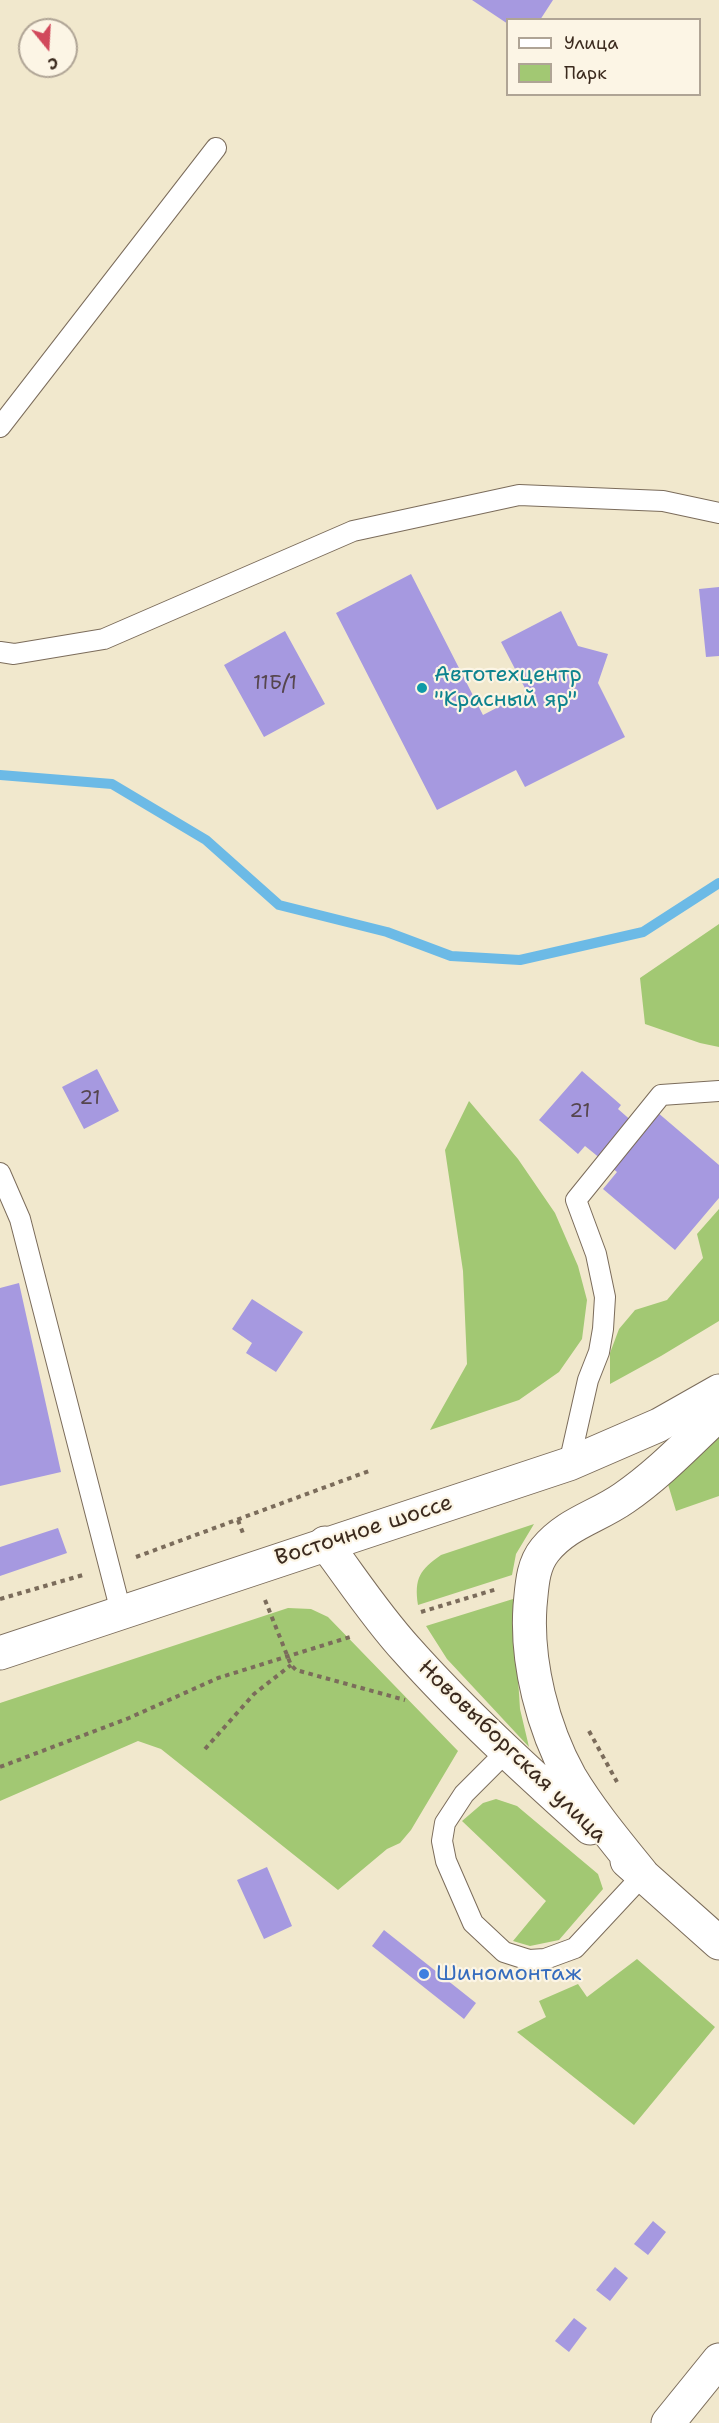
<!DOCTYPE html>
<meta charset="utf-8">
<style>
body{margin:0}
#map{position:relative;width:719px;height:2423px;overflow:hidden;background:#f1e8cd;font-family:"Shantell Sans",sans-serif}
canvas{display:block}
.legend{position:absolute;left:506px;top:18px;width:195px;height:78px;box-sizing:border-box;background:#fcf5e5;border:2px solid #afa495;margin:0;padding:8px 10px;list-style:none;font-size:18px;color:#3b2a1e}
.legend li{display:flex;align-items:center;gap:12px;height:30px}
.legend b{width:30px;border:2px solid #afa495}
.north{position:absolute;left:18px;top:18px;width:60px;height:60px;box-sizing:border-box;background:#fcf5e5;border:2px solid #afa495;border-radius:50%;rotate:162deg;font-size:16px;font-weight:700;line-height:24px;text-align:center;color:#3b2a1e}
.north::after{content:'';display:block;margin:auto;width:21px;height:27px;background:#d1495b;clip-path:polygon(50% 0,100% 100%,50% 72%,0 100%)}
</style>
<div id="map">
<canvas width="719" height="2423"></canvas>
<ul class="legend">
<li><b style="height:8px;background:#fff"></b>Улица</li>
<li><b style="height:16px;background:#a2c873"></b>Парк</li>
</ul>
<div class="north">С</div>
</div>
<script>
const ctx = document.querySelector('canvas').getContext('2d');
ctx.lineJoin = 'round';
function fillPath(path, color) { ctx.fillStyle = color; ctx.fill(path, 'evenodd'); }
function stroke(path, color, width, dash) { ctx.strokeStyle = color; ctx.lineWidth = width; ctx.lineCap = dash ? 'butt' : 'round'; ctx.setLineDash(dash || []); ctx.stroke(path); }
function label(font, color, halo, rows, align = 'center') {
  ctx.font = font + ' "Shantell Sans",sans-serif'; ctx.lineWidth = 4.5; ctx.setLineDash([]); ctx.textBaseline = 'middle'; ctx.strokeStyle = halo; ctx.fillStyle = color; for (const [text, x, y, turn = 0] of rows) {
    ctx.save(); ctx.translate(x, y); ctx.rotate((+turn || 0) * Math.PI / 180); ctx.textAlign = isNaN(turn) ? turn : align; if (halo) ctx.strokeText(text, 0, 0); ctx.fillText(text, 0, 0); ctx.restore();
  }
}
const green = new Path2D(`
 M719 924V1047L700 1043 645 1024 640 978Z
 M469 1101 518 1159 555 1213 578 1266 587 1300 582 1339 559 1372 519 1400 430 1430 467 1364 463 1271 445 1150Z
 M719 1209V1321L661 1356 610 1384V1353L619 1329 635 1310 667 1300 703 1258 697 1234Z
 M719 1435V1496L676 1511 667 1481Z
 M534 1524 516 1554 512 1575 418 1605C414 1578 420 1570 441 1555Z
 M513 1599 520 1709 529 1747 447 1659 426 1626Z
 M288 1608 311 1609 328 1617 458 1751 411 1830 400 1843 387 1849 338 1890 161 1749 138 1741 0 1801V1703Z
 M496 1799 517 1806 598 1874 603 1889 559 1940 530 1946 513 1941 546 1901 462 1821 483 1803Z
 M637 1959 715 2027 634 2125 517 2032 546 2017 539 2001 578 1984 587 1997Z`);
const stream = new Path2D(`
 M0 775 112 784 206 840 279 905 387 932 451 956 520 960 643 932 719 883`);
const building = new Path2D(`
 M472 0H553L540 20H508V24Z
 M411 574 483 715 527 692 501 642 561 611 578 646 608 654 598 683 625 737 525 787 516 770 437 810 336 613Z
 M719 587V656L706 657 699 589Z
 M285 631 325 704 264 737 224 665Z
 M97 1069 119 1111 84 1129 62 1087Z
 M582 1071 621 1105 618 1109 642 1130 657 1112 719 1165V1198L675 1250 603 1189 617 1172 585 1146 578 1154 539 1120Z
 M19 1283 61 1472 0 1486V1288Z
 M252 1299 303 1332 276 1372 246 1353 252 1343 232 1329Z
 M58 1528 67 1553 0 1576V1547Z
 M267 1867 292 1926 264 1939 237 1880Z
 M384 1930 476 2003 464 2019 372 1946Z
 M653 2221 666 2232 648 2255 634 2244Z
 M615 2267 628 2278 610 2301 596 2290Z
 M574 2318 587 2328 569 2352 555 2341Z`);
const path = new Path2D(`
 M238 1520 244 1536
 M136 1557 369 1471
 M0 1599 83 1575
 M265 1600 291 1665 296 1670 405 1700
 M421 1612 497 1589
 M589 1731 617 1782
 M205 1749 254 1694 291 1665
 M0 1767 129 1718 218 1678 350 1637`);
const lane = new Path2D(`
 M0 427 216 148
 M0 652 14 654 104 639 353 531 519 495 663 501 719 513
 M0 1173 20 1219 121 1612
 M569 1464 588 1380 599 1352 603 1329 605 1297 596 1254 576 1200 661 1095 719 1091
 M506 1752 464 1794 445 1823 442 1841 446 1861 473 1923 504 1952 529 1960 545 1959 575 1948 643 1875`);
const street = new Path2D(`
 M668 2423 719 2360`);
const secondary = new Path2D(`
 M325 1543C352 1579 376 1616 406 1649 463 1713 527 1771 590 1828
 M627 1861 719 1943
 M643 1875C618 1844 591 1812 570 1777 543 1728 526 1663 530 1606 532 1587 532 1566 545 1550 567 1523 597 1517 624 1498 659 1474 688 1443 719 1414`);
const primary = new Path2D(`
 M0 1653 569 1464 659 1425 719 1391`);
const markers = [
 [422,688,6,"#0f9aa8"],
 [424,1974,6,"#3f7fe0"]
];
const numberNames = [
 ["11Б/1",275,684],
 ["21",90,1099],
 ["21",580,1112]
];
const cultureNames = [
 ["Автотехцентр",434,675],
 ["\"Красный яр\"",434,700]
];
const streetNames = [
 ["Восточное шоссе",364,1531,-18],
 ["Нововыборгская улица",512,1752,44]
];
const shopNames = [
 ["Шиномонтаж",436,1974]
];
fillPath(green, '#a2c873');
stroke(stream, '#6cbae6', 10);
fillPath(building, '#a699e0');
stroke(lane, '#7b6c5b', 22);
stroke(street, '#7b6c5b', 35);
stroke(secondary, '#7b6c5b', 35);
stroke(primary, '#7b6c5b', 35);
stroke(path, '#7b6c5b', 4, [4.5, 4.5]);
stroke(lane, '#fff', 20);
stroke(street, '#fff', 33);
stroke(secondary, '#fff', 33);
stroke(primary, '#fff', 33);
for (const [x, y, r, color] of markers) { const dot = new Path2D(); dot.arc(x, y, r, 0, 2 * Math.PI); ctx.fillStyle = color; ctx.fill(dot); stroke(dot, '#fcf5e5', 2); }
label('20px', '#56464e', null, numberNames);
label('22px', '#0d838f', '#fcf5e5', cultureNames, 'left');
label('22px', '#3b2a1e', '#fcf5e5', streetNames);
label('22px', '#366cbe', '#fcf5e5', shopNames, 'left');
</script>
